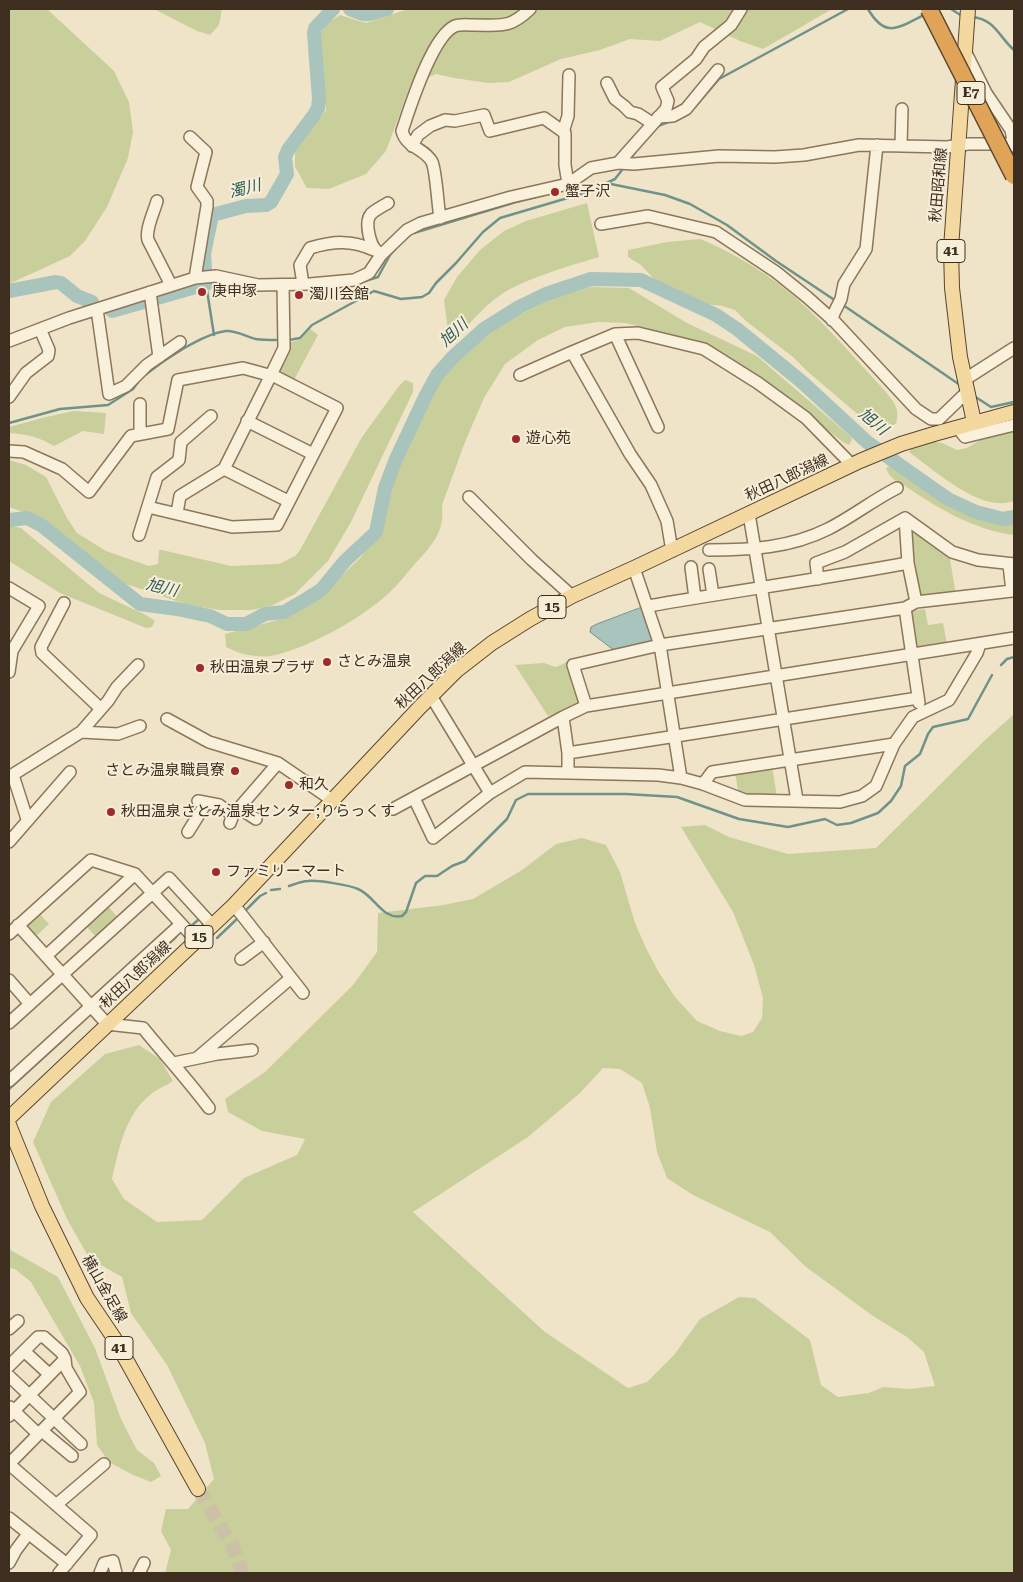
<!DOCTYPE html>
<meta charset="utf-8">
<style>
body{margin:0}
#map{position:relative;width:1023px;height:1582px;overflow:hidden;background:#f0e4c8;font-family:"Roboto Serif",serif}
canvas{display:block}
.frame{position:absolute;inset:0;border:10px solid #3d2e20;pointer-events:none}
</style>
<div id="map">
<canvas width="1023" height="1582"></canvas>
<div class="frame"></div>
</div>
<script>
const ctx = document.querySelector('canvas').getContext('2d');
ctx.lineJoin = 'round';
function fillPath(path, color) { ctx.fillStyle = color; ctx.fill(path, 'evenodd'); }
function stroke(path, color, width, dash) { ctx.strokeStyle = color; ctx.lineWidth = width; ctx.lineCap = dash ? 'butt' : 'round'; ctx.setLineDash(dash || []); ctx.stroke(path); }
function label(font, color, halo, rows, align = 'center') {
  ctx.font = font + ' "Roboto Serif","Noto Sans JP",serif'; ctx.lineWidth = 4; ctx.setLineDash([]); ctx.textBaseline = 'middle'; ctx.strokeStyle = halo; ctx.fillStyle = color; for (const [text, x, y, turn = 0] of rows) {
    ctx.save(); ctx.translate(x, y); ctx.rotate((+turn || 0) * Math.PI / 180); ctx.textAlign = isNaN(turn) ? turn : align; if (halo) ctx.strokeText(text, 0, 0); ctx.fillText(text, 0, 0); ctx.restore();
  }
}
const green = new Path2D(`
 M9 9H47L114 71 129 102 133 132 128 158 107 207 85 241 70 256 9 284Z
 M154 9H222L219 25 210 35 197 31Z
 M408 9H832L763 49 740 41 700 22 660 41 630 39 600 50 561 59 509 82 488 83 454 78 436 74 410 86 386 151 366 174 329 189 307 188 295 167V152L326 110 319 35 328 23 340 15 366 23Z
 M587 203 599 257C570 266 526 278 502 294 482 307 466 328 450 346L444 300 457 277 480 250 504 231 526 221Z
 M700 239C739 255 780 281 811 312 837 337 861 365 886 392 895 404 900 409 896 424L887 427 862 418 807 371 793 357 746 321 735 310 722 306 705 304 670 289 652 277 641 265 628 257V250L667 242Z
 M591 287 629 288 687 323 757 356 851 437 852 440 849 445 843 442 775 391 704 345 626 323 598 322 565 327 538 340 505 364 484 398 465 442 442 505C445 533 432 545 414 565 406 574 398 585 389 593 361 619 307 649 271 656 255 658 240 654 226 647L225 634 285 618 298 611 325 592 360 558 377 536 395 476 432 392 442 374 484 335 507 321 555 297Z
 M310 329 318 335 294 380 280 375 278 369 289 343 301 339Z
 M405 380 413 383V392L351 522 328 561 295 594 271 606 251 610H220L188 605 123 583 104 570 42 519 9 507V460L26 465 46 477 67 518 77 533 106 551 149 566 158 564 159 550H162L231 566 279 564 295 556 300 550 362 437 399 386Z
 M74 411 106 413 104 434 83 431 54 446C39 437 26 434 9 433V427L46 417Z
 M1014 429V501C1009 502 1004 504 999 503 971 503 931 468 909 452L912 447 931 441 942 443 957 450 967 448 982 439Z
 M890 466C925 488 971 525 1014 523V535C975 530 941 510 908 488 899 482 889 479 886 468Z
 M9 525 21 528 99 593 146 615 155 621 152 627 146 628 60 593 9 561Z
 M910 528 949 553 956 595 920 599 908 530Z
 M925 609 928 625 943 623 947 644 915 649 908 612Z
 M567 662 579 701 576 705 548 716 515 665 544 663 556 667Z
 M1014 714V1573H165L171 1550 161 1531 166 1509H188L214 1479 205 1443 167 1365 131 1313 122 1277 89 1258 67 1219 33 1142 51 1102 105 1054 139 1045 160 1059 173 1081C166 1086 156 1089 150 1095 125 1115 119 1149 112 1179L124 1199 157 1222 202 1220 244 1178 297 1155 305 1139 262 1131 228 1112 225 1099 265 1072 353 985 377 952 378 913 443 905 473 899 522 870 556 844 582 838 606 845 620 872 635 923 646 948 658 971 675 997 697 1021 720 1031 741 1036 753 1032 762 1018 763 998 754 965 733 912 681 827 705 825 729 837 788 854 876 848 984 741ZM603 1068 620 1069 642 1083 650 1108 657 1152 667 1178 693 1195 770 1232 806 1267 873 1316 907 1337 924 1352 935 1386 910 1389 883 1387 869 1393 838 1397 821 1385 810 1340 755 1298 739 1297 700 1319 674 1355 647 1382 628 1388 545 1332 413 1212 528 1137 580 1093Z
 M772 766 777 797 739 795 735 773Z
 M107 905 119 919 98 939 85 925Z
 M38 912 49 924 34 938 27 930 28 922Z
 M9 1249 58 1277 95 1348 121 1419 137 1450 154 1463 161 1476 151 1482 131 1474 109 1462 97 1445 94 1403 80 1366 31 1282 15 1269 9 1268Z`);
const water = new Path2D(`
 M643 607 653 637 650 644 615 651 590 632 591 627 597 624Z`);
const stream = new Path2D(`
 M868 9C886 40 899 27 926 14
 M951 9 962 16
 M972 17C995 19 999 37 1014 50
 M695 107 719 79 848 9
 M658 126 671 121
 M631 158 636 151
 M606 183 665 195 690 204 727 225 776 261 836 301
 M570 189 573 188 586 191
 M414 233 516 202 565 190
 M359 283 378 277 390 255 396 248
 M843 305 960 385
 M214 335 206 284 231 285
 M289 340 300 338 312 325 374 291 401 299 422 297 429 293 436 283 456 263 483 232 500 218 588 192 615 179 622 170
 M145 375C164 360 202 334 226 331 236 330 247 337 256 339 263 340 269 340 276 340
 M974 396 991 407 1014 402
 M9 423 60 409 108 405 133 389 138 382
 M1001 665 1007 659 1014 657
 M289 886C295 884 302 881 308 881 318 880 349 885 358 889 375 896 382 920 402 916L406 912 416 883 425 876H437L452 866 465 861 507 819 516 800 528 794H626L677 797 739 819 788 827 825 819 837 825 851 823 878 813 891 801 901 786 905 766 920 754 928 734 933 727 968 719 992 675
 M271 890 280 889
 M245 911 260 896 266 893
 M190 927 198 920
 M217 938 239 917
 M99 1006 176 937
 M9 1089 67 1036`);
const river = new Path2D(`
 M350 9C371 18 366 14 387 9
 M9 291 56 282 61 283 77 296 92 302
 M112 311 206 284 204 254 212 215 246 206 266 205 271 202 287 174 285 157 288 150 314 115 318 108 319 99 314 33 315 28 333 9
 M9 520 27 518 41 525 140 604 177 609 210 616 227 624H246L265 614 284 612 305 600 321 590 345 561 376 532 385 488 396 459 426 395 437 375 453 357 484 329 519 307 546 294 591 279 641 280 716 315 737 329 802 382 867 442 935 490 950 500 976 512 1003 519 1014 517`);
const majorTunnel = new Path2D(`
 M198 1489 232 1545 242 1573`);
const minor = new Path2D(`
 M965 51 986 93 1011 130 1014 146
 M607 83 615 99 624 106 630 112 638 114 652 123
 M658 117 673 116 686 109 718 70
 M563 132 568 116 569 75
 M190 137 206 152 197 187 207 201V206L195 278
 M412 146 418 135 430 126 445 120 455 121 484 115 490 131 544 118 565 133V165L568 184
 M901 146 902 109
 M618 163 666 109 668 101 662 87 696 59 704 47 731 25 741 9
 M157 201C154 212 145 230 148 240L171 285
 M440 218C438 207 436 170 432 162 425 148 406 148 402 131 410 107 432 36 455 26 460 24 468 25 474 25 501 25 509 29 530 9
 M601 224 648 216 716 232 776 272 807 297 835 322 916 409 931 419H939L967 392
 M378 252C370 247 364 222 371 214 375 210 383 206 388 203
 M303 284 300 265 310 248C334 241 351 240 374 250
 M150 292 159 357
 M97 309 109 394 126 386 147 365 180 342
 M832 320 834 313 841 299 844 284 866 249 877 145
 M615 334 658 427
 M9 341 69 318 195 278 216 276 258 285 310 284 354 280 369 273 381 255 407 230 421 223 511 197 568 184 591 168 618 163 634 164 719 156 775 157 804 155 859 145 947 147 968 144H1014
 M572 352 615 334 638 333 704 349 758 383 806 418 852 465
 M520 375 572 352 630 454 651 485 667 521 672 551
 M964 380 1014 348
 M9 397 26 373 48 356 49 350 40 329
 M140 404V434
 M247 421 313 454
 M957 427 965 437 1014 425
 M9 451 24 452 62 469 89 492 131 436 168 429 178 380 243 368 276 377 337 408 277 525 232 527 148 507
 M224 469 288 501
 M469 497 532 560 572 596
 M177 513 180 496 224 469 271 375 284 348 283 285
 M749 514 797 800
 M905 518 908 563 916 602
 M139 535 157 477 179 460 181 442 211 416
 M709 550C750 550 790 548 828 529 852 517 873 500 897 488
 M691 567 695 598
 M634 568 660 645 681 778
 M709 569 713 595
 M818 579 816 563 845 552 905 518 952 552 978 560 1014 564
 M9 588 39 606 12 651 9 672
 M648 606C735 591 822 579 908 563
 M905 608 919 703
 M431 696 490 793
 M586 706 573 665 660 645 905 608 916 602 1012 591 1009 565
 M101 709 108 701 117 687 138 665
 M563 717 568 753V772
 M167 719 209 742 278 763 332 800
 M81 732 118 734 140 726
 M568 753 918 698
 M13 775 27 819
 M9 777 81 732 101 709 42 653 41 647 64 603
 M703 784 712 772 894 744
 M414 798 433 838 490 793 525 772 658 775 681 778 703 784 745 800 840 802 862 796 876 786 894 744 913 717 949 700 977 653 980 644
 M198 801 219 805 233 815
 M239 808 256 819
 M393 809 563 717 586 706 1014 638
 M230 823 233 815 278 763
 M188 832 206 803
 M9 842 70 772
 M234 905 303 993
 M18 925 107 1024 143 1028C165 1055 188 1080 209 1108
 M9 934 91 860 135 874 196 940
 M46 956 135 874
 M241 959 264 942
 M9 980 30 1004
 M9 1023 169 878 212 925
 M197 1058 291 978
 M174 1063 217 1054 252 1050
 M9 1081 181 924
 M9 1329 18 1321
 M24 1351 49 1374
 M9 1366 38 1337H44L62 1353 65 1359 66 1368 80 1392 9 1464
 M9 1376 81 1444
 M10 1407 38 1434
 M9 1416 65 1359
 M42 1431 72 1456
 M9 1464 91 1535 59 1573
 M56 1505 104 1464
 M9 1518 67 1564
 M9 1563 16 1550 28 1534
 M100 1573 104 1563 113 1561 116 1573
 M139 1573 144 1563`);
const major = new Path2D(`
 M968 9 951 248 952 288 960 357 974 422
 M9 1118 234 905 420 707 456 671 492 643 530 619 572 596 634 568 860 461 901 444 934 434 1014 412
 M9 1125 42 1206 87 1298 114 1338 198 1489`);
const highwayBridge = new Path2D(`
 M929 9 1014 176`);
const markers = [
 [555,192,5,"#9e2a2b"],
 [202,292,5,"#9e2a2b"],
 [299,295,5,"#9e2a2b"],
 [516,439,5,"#9e2a2b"],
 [327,662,5,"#9e2a2b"],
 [200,668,5,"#9e2a2b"],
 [235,771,5,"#9e2a2b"],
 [289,785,5,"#9e2a2b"],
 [111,812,5,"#9e2a2b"],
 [216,872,5,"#9e2a2b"]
];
const shields = [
 [971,93,28],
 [951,251,28],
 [552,607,28],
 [199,937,28],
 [119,1348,28]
];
const shieldNames = [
 ["E7",971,93],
 ["41",951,251],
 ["15",552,607],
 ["15",199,937],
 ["41",119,1348]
];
const streetNames = [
 ["秋田昭和線",939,185,-85],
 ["秋田八郎潟線",787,478,-25],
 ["秋田八郎潟線",431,676,-43],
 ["秋田八郎潟線",136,975,-43],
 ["横山金足線",104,1289,60]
];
const poiNames = [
 ["蟹子沢",565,192],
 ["庚申塚",212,292],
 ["濁川会館",309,295],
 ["遊心苑",526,439],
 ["さとみ温泉",337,662],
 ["秋田温泉プラザ",210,668],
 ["さとみ温泉職員寮",225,771,"right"],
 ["和久",299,785],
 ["秋田温泉さとみ温泉センター;りらっくす",121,812],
 ["ファミリーマート",226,872]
];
const waterNames = [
 ["濁川",245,189,-14],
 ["旭川",454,333,-43],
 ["旭川",873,422,40],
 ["旭川",162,588,14]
];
fillPath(green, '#c9cf9b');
fillPath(water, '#a9c4bc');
stroke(water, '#6f938a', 1);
stroke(stream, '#6f938a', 2.5);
stroke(river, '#a9c4bc', 14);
stroke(majorTunnel, '#ccc0a6', 14, [14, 7]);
stroke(minor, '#8d765c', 14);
stroke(major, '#5b4430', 16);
stroke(minor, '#faf1dc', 11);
stroke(major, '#f3d9a0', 14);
stroke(highwayBridge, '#5b4430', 19, []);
stroke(highwayBridge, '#e0a458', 16);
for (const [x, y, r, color] of markers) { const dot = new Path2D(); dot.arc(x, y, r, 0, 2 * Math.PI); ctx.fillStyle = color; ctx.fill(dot); stroke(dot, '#f7eed8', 2); }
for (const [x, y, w] of shields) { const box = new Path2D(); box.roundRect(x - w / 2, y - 11.5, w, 23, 4); ctx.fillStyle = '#f7eed8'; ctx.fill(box); stroke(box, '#3d2e20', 1); }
label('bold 14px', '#3d2e20', null, shieldNames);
label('15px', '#3d2e20', '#f7eed8', streetNames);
label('15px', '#3d2e20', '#f7eed8', poiNames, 'left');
label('italic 16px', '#2f5d5a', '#f7eed8', waterNames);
</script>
